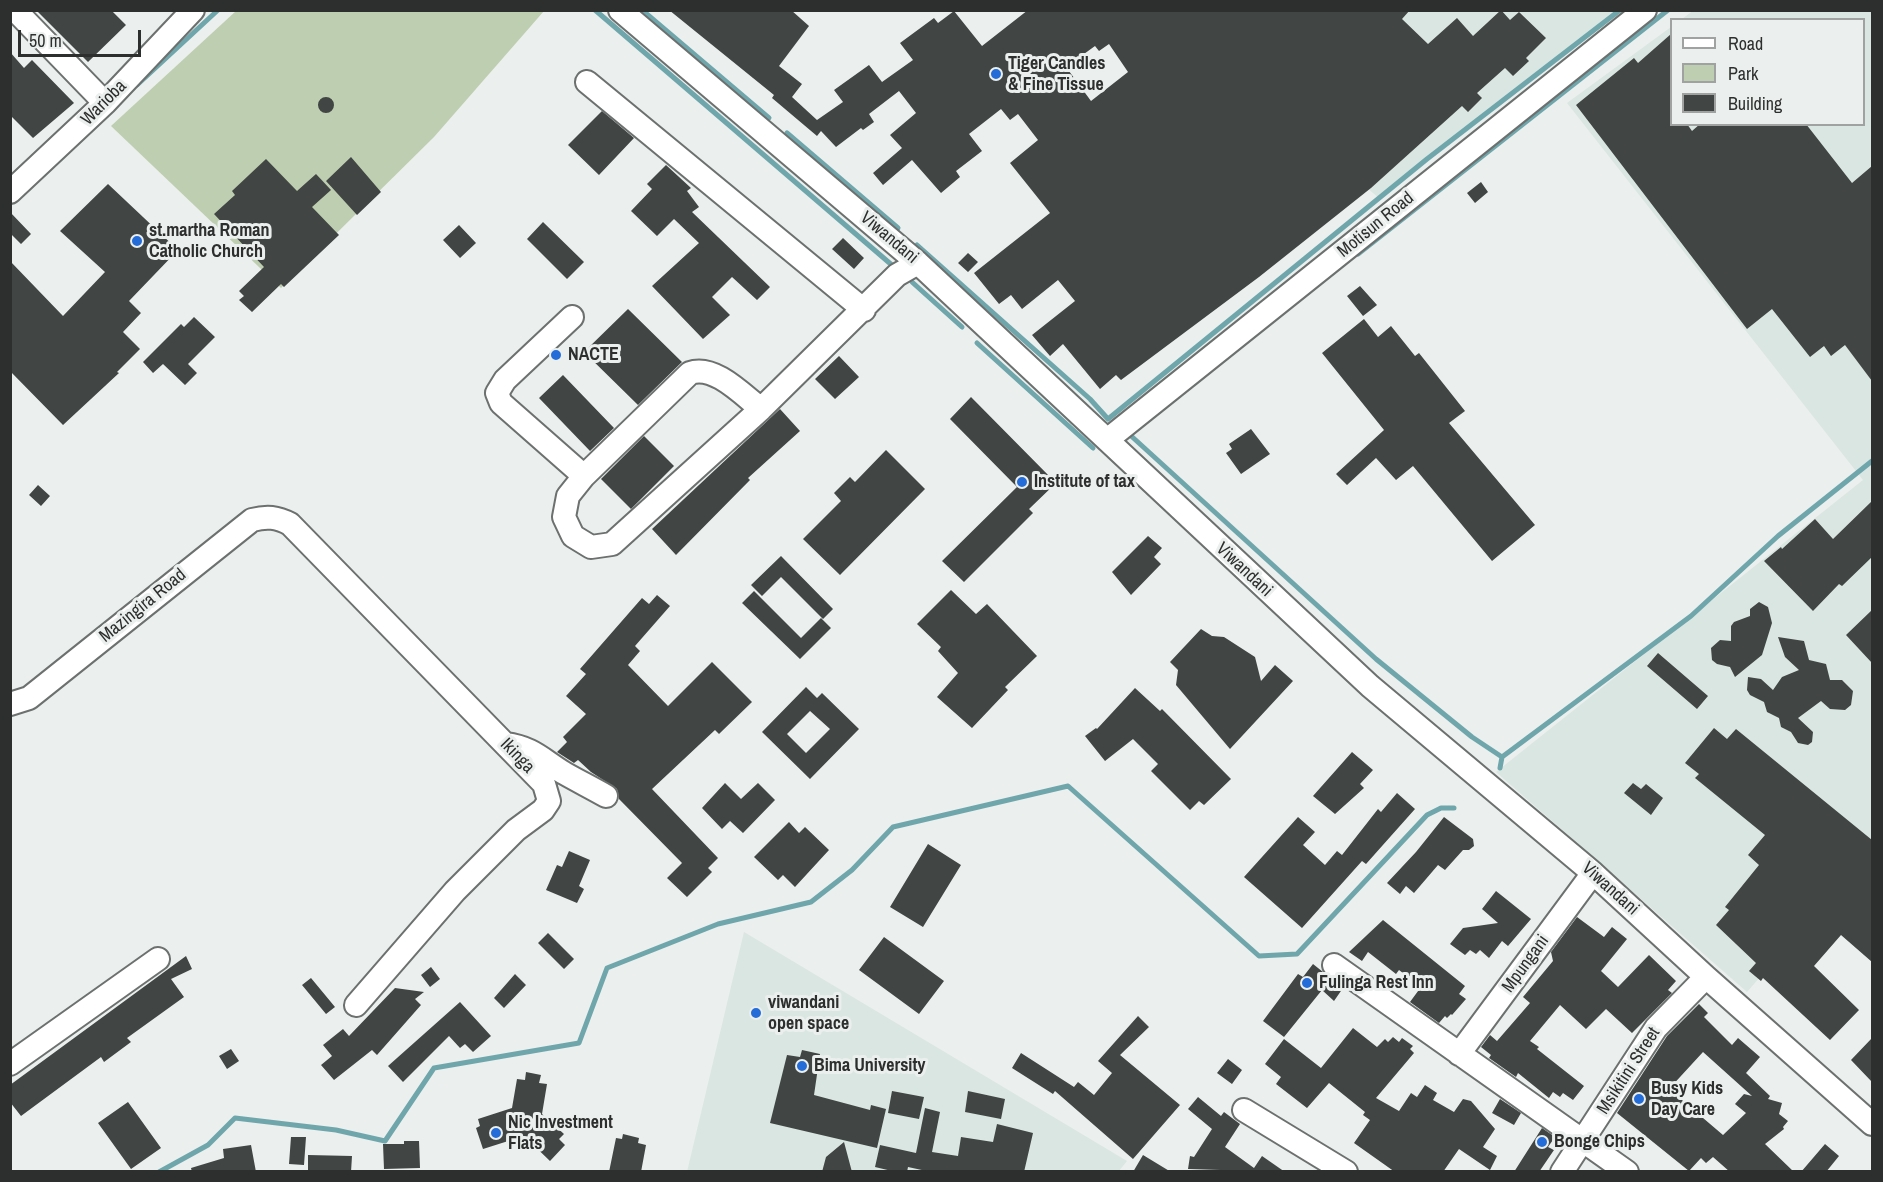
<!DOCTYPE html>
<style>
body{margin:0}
#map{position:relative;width:1883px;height:1182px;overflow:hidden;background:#ebefed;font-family:"Archivo Narrow",sans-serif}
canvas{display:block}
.frame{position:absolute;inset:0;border:12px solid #2d2f2e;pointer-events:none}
.legend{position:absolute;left:1670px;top:18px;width:195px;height:108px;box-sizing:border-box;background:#ebefed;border:2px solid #9fa2a1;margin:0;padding:8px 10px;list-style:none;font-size:18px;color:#2d2f2e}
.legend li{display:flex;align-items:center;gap:12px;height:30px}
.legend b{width:30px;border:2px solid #9fa2a1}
.scale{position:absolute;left:18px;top:30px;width:123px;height:27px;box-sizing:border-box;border:3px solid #2d2f2e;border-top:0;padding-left:8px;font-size:18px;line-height:21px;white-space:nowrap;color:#2d2f2e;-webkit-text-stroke:4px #ebefed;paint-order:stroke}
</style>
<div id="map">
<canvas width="1883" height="1182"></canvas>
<div class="frame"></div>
<ul class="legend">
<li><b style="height:8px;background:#fff"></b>Road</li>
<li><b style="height:16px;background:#beceb0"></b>Park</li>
<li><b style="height:16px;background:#414544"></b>Building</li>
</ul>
<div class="scale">50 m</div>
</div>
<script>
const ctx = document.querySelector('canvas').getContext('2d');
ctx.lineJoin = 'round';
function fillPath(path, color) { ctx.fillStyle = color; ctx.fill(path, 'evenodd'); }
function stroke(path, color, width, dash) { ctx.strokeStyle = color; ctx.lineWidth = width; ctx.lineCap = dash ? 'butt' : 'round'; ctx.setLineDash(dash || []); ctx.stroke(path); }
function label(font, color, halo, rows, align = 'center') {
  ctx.font = font + ' "Archivo Narrow",sans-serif'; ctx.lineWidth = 6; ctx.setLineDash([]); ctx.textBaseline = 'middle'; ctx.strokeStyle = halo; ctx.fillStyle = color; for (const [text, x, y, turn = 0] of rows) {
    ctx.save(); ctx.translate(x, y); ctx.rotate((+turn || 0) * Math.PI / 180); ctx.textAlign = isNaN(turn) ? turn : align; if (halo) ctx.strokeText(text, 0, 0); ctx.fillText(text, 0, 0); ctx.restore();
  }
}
const built = new Path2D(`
 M1694 10 1872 11V848L1747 992 1496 772 1863 480 1567 103 1671 27 1672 124H1864V20L1682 19Z
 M1156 11H1623L1379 198Z
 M744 932 1127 1161 1118 1172H687Z`);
const green = new Path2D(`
 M236 11H544L434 137 281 288 111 126Z`);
const stream = new Path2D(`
 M595 10 893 266
 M642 10 769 118
 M137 85 218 10
 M787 133 898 228
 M917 245 1090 399 1108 419 1427 159 1620 10
 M1358 254 1668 10
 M912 282 962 327
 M977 343 1093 448
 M1131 432 1129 434 1376 659 1472 737 1502 757
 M1500 768 1502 757 1691 616 1778 536 1872 461
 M159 1172 208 1145 235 1118 336 1130 385 1141 434 1068 579 1043 607 968 718 924 811 902 852 870 893 827 1068 786 1259 956 1297 954 1427 815 1441 808H1454`);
const building = new Path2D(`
 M36 10H111L126 25 88 62Z
 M669 10H791L809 26 779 66 802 84 792 97 817 120 843 102 834 90 869 65 882 82 913 60 900 43 934 18 938 23 954 11 982 46 1028 10H1410L1402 19 1428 44 1457 18 1473 36 1501 10 1510 20 1519 12 1546 38 1526 58 1529 61 1513 76 1505 68 1477 93 1482 98 1468 112 1462 106 1371 188 1259 277 1121 380 1116 375 1100 389 1063 344 1050 356 1032 335 1075 301 1058 280 1022 309 1011 295 999 304 974 273 1050 213 1010 163 1038 140 1018 114 1010 120 1001 109 969 134 982 151 956 171 960 177 941 193 912 160 883 185 873 173 902 148 890 135 916 113 899 91 869 114 874 122 863 130 861 128 836 147 821 131 817 136 772 98 774 95ZM1109 44 1128 72 1091 101 1066 67 1095 46 1099 51Z
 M1671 34V124H1687L1692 131 1700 124H1806L1852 183 1872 166V381L1845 345 1831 356 1824 346 1810 357 1772 309 1747 329 1576 105 1634 58 1638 63Z
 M10 52 24 68 32 60 74 103 33 138 10 115Z
 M318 105a8 8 0 1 1 16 0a8 8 0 1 1-16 0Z
 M602 111 634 138 599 175 568 145Z
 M351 157 381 192 357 215 326 181Z
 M266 159 297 191 316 174 331 190 312 207 339 235 284 287 281 284 252 312 239 300 244 296 239 291 264 267 214 214 235 195 232 191Z
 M666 165 691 188 687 191 699 207 692 212 770 287 757 300 732 277 712 297 730 315 703 339 652 286 699 243 674 219 657 236 631 211 652 189 647 184Z
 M1481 182 1488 192 1475 203 1467 193Z
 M108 184 178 250 129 301 141 313 123 332 140 349 117 372 119 373 63 425 10 371V261L63 316 105 272 60 231Z
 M10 212 31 234 21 244 10 233Z
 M543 222 584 262 567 279 527 239Z
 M459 225 476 243 460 258 443 240Z
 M843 238 864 258 854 269 832 249Z
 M968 253 978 262 968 272 958 263Z
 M1360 286 1377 305 1363 316 1347 296Z
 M628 309 682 362 638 405 584 352Z
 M194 317 215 337 188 364 197 373 185 385 163 364 153 373 143 362 181 324 184 327Z
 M1364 319 1378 337 1391 326 1415 356 1419 353 1465 411 1449 423 1535 525 1492 561 1413 466 1396 480 1376 458 1347 485 1336 474 1384 430 1322 353Z
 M839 356 859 377 835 399 815 379Z
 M563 375 614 428 590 451 539 398Z
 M971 397 1056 483 1029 509 1033 513 964 582 942 561 1017 487 950 419Z
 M780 409 800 431 748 478 750 480 676 555 652 529Z
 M1251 429 1270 454 1241 474 1226 453 1232 449 1229 444Z
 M644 436 674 466 631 509 601 479Z
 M886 450 925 489 840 575 803 539 841 501 834 493 850 477 855 482Z
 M38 485 50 496 41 506 29 495Z
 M1872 501V557L1842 586 1839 584 1813 611 1764 561 1781 547 1782 549 1815 519 1833 539Z
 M1148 536 1162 548 1154 557 1161 564 1131 595 1112 572Z
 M781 556 833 609 823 619 781 577 762 596 751 585Z
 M951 590 976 614 987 604 1037 656 1005 687 1008 690 972 728 937 697 958 673 938 651 941 647 917 624Z
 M754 591 801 638 821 618 831 628 800 659 742 603Z
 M657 595 670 606 635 646 640 651 628 665 668 706 712 662 752 702 719 734 715 730 652 789 718 858 708 868 712 872 687 897 667 878 682 863 619 799 617 789 591 772 578 760 574 763 557 752 567 742 563 737 586 714 566 696 586 674 580 669 642 598 649 604Z
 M1759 602 1768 607 1772 623 1762 655 1735 677 1730 667 1717 664 1712 660 1711 648 1720 640 1731 641V626L1734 622 1750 616V609Z
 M1872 610V663L1846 635Z
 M1201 629 1212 636 1224 637 1255 657 1261 681 1275 665 1293 681 1230 749 1176 685 1178 670 1170 662Z
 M1778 637 1804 641 1809 660 1826 664 1830 680H1842L1853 691 1851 705 1845 710 1830 709 1821 701 1798 718 1813 732 1812 742 1808 745 1798 743 1791 732 1781 727 1779 718 1767 712 1764 702 1750 695 1747 690 1748 677 1761 679 1773 690 1782 677 1799 670 1785 657Z
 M1658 653 1708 696 1697 709 1647 666Z
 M806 687 817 698 822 693 859 729 810 779 762 732ZM810 711 830 729 806 753 787 734Z
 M1135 688 1160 711 1162 709 1231 779 1204 805 1199 801 1190 810 1151 771 1158 764 1133 739 1105 761 1085 736 1096 728 1097 729Z
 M1714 728 1727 739 1736 729 1872 840V962L1841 935 1814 966 1859 1010 1830 1040 1763 978 1761 981 1749 971 1756 963 1716 925 1729 910 1725 907 1759 865 1748 855 1765 835 1695 778 1699 774 1685 763Z
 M1352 752 1373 770 1360 784 1364 788 1335 814 1313 796Z
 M725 783 741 799 758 783 775 800 743 833 730 821 722 829 702 808Z
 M1633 783 1641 789 1646 784 1663 798 1651 815 1624 793Z
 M1397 793 1415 809 1366 864 1362 861 1302 928 1244 877 1298 817 1315 832 1303 845 1325 865 1337 851 1342 855 1378 809 1381 812Z
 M1444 817 1473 839 1474 846 1469 850H1463L1445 870 1438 865 1414 893 1406 886 1400 894 1387 883 1416 852Z
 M789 822 799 833 805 827 829 850 795 887 783 875 778 880 754 857Z
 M928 844 961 865 923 927 890 907Z
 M569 851 590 860 579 886 584 889 577 903 546 890 557 865 562 867Z
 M1496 891 1531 919 1508 946 1502 941 1489 958 1480 950 1476 954 1470 950 1465 955 1450 944 1463 928 1498 923 1482 909Z
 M1577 917 1604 937 1612 927 1627 939 1601 971 1618 987 1649 955 1676 981 1668 990 1672 993 1632 1033 1606 1009 1586 1029 1560 1005 1530 1041 1539 1047 1537 1049 1584 1086 1573 1100 1563 1093 1560 1097 1553 1092 1549 1098 1518 1073 1516 1077 1489 1058 1491 1055 1481 1047 1490 1035 1497 1041 1530 1003 1523 997 1553 961 1551 952Z
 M1383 920 1465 986 1459 994 1466 999 1452 1015 1451 1014 1447 1018 1445 1016 1439 1023 1410 1002 1421 987 1399 970 1396 974 1368 952 1362 961 1349 952Z
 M548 933 574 959 564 969 538 943Z
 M884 937 944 981 919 1014 859 970Z
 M186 956 192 969 171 979 184 997 127 1038 131 1042 104 1062 101 1057 21 1116 10 1102V1085Z
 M1313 964 1343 988 1334 1001 1322 990 1284 1037 1263 1021 1298 974 1303 977Z
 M431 967 440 979 430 987 421 975Z
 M515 974 526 985 504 1008 494 998Z
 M311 978 335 1007 326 1014 302 985Z
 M395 988 424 992 415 999 421 1005 377 1055 372 1050 334 1080 321 1065 332 1056 323 1045 343 1029 349 1036Z
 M460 1002 491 1036 473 1052 465 1044 460 1048 449 1036 403 1082 388 1066Z
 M1699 1004 1708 1013 1704 1017 1732 1045 1738 1038 1760 1057 1746 1073 1770 1096 1768 1099 1782 1103 1779 1114 1788 1121 1783 1127 1784 1129 1765 1144 1794 1172H1730L1713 1157 1706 1163 1701 1158 1689 1171 1617 1113 1667 1036ZM1703 1052 1752 1096 1744 1094 1735 1104 1746 1113 1723 1135 1669 1089Z
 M1138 1016 1149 1027 1120 1055 1180 1105 1133 1159 1055 1091 1053 1094 1012 1068 1021 1053 1074 1087 1078 1082 1094 1095 1112 1073 1098 1061Z
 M1353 1028 1377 1047 1385 1039 1388 1042 1393 1037 1399 1042 1402 1038 1413 1046 1410 1049 1414 1053 1376 1098 1399 1111 1411 1093 1417 1097 1425 1085 1437 1093 1433 1100 1454 1112 1463 1099 1471 1101 1495 1129 1483 1147 1497 1156 1490 1170 1459 1149 1443 1172H1395L1354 1143 1370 1120 1363 1115 1365 1112 1329 1083 1307 1108 1276 1084 1281 1077 1265 1064 1284 1039 1321 1068Z
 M1872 1038V1082L1851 1060Z
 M231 1049 239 1061 227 1069 219 1056Z
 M802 1050 820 1054 814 1095 870 1110 871 1105 886 1109 877 1148 770 1123 787 1055 800 1057Z
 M1228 1059 1242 1070 1232 1084 1217 1073Z
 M526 1072 541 1075 539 1083 547 1084 542 1114 564 1134 559 1139 565 1145 550 1161 524 1136 483 1149 476 1128 480 1126 478 1119 512 1108 517 1079 525 1080Z
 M892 1091 924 1097 919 1119 888 1113Z
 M968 1091 1005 1099 1001 1119 965 1112Z
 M1198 1097 1221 1116 1224 1112 1240 1124 1225 1147 1254 1168 1262 1156 1285 1172 1188 1169 1190 1156 1194 1157 1212 1129 1188 1109Z
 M1500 1099 1521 1113 1514 1125 1492 1113Z
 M128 1102 161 1148 131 1169 98 1123Z
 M925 1108 940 1112 932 1152 958 1156 961 1137 993 1142 997 1124 1033 1133 1024 1172H931L908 1167 907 1172H896L875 1167 880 1145 916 1153Z
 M1542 1128 1555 1137 1548 1147 1554 1150 1539 1172H1514Z
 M623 1134 639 1138 638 1143 646 1145 641 1172H609L616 1138 622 1139Z
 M291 1137H306L304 1165 289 1164Z
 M404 1141H419L420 1168 384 1169 383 1144H404Z
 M844 1142 852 1172H822L826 1157Z
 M1825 1144 1839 1156 1826 1172H1801Z
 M251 1145 256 1172H192L191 1168 224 1158 223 1149Z
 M308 1155 352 1156 351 1172H308Z
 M1143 1155 1171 1172H1133Z`);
const minor = new Path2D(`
 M15 10 105 103
 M620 10 918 263 1370 686 1593 873 1706 977 1872 1124
 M587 82 864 310
 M10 192 105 103 193 10
 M572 317 505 380 497 393 501 403 584 476
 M761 409C743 395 714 364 690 373L584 476 568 496 564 517 573 536 591 547 612 544 761 409 897 275 918 263
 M1107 440 1645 10
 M10 704 29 698 252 520C267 516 277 517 290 524L544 784 549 801 543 810 516 830 455 891 356 1005
 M505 744C534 748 541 759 564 773 578 781 592 788 606 796
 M1334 965 1627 1172
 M1459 1054 1593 873
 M10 1064 158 959
 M1244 1110 1346 1172
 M1562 1172 1656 1028 1706 977`);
const markers = [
 [996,74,6,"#246dd8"],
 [137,241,6,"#246dd8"],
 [556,355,6,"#246dd8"],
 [1022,482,6,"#246dd8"],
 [1307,983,6,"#246dd8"],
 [756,1013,6,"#246dd8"],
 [802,1066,6,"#246dd8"],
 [1639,1099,6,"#246dd8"],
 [496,1133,6,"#246dd8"],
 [1542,1142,6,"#246dd8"]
];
const poiNames = [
 ["Tiger Candles",1008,64],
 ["& Fine Tissue",1008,85],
 ["st.martha Roman",149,231],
 ["Catholic Church",149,252],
 ["NACTE",568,355],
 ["Institute of tax",1034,482],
 ["Fulinga Rest Inn",1319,983],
 ["viwandani",768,1003],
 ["open space",768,1024],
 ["Bima University",814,1066],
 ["Busy Kids",1651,1089],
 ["Day Care",1651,1110],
 ["Nic Investment",508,1123],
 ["Flats",508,1144],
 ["Bonge Chips",1554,1142]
];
const streetNames = [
 ["Warioba",104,103,-45],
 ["Motisun Road",1376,225,-39],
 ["Viwandani",889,238,40],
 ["Viwandani",1244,570,43],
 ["Mazingira Road",143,606,-39],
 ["Ikinga",517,756,46],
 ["Viwandani",1610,889,42],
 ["Mpungani",1526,964,-54],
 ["Msikitini Street",1629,1071,-57]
];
fillPath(built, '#dae6e1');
fillPath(green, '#beceb0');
stroke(stream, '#6fa6ac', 5);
fillPath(building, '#414544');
stroke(minor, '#6c706e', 26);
stroke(minor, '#fff', 22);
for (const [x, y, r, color] of markers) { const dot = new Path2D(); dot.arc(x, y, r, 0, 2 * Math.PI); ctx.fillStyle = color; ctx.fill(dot); stroke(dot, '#ebefed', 2); }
label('bold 18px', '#2d2f2e', '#ebefed', poiNames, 'left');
label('18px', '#2d2f2e', '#ebefed', streetNames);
</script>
